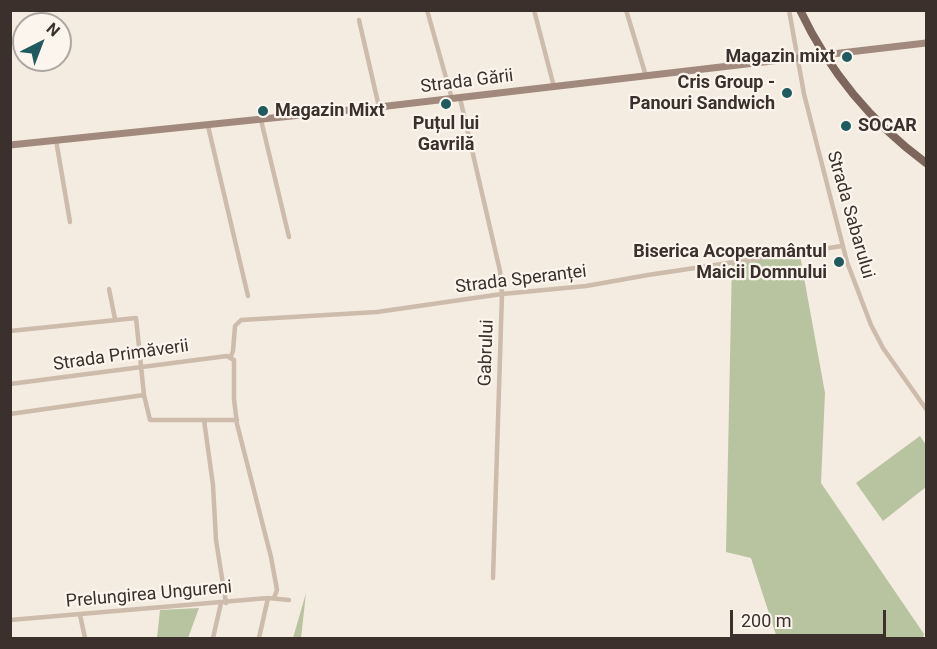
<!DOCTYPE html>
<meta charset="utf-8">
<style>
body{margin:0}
#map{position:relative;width:937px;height:649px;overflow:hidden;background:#f4ebe1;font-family:Roboto,sans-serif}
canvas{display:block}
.frame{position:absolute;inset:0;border:12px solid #3b302b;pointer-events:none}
.north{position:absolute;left:12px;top:12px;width:60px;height:60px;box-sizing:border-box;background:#fbf5ee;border:2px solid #aea6a0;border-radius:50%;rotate:42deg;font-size:16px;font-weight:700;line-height:24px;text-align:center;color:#3b302b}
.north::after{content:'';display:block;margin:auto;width:21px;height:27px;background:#1f5a5e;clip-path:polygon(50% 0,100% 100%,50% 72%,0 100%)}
.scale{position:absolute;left:730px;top:610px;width:156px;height:27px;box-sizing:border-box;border:3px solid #3b302b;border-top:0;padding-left:8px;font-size:18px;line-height:21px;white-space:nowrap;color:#3b302b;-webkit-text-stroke:4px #fbf5ee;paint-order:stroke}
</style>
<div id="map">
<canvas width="937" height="649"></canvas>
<div class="frame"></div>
<div class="north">N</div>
<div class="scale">200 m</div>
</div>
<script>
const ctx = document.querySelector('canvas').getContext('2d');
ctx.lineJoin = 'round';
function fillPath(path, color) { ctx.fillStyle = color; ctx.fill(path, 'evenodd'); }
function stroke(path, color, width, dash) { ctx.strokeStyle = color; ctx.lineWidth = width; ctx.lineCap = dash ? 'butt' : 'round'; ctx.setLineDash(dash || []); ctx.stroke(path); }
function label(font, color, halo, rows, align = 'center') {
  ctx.font = font + ' Roboto,sans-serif'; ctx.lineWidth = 4.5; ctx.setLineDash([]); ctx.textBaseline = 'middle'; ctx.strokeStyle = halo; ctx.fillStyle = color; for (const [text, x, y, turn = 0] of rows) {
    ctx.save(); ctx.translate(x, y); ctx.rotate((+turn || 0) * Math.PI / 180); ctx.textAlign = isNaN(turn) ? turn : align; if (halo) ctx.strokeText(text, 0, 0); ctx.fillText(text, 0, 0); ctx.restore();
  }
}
const green = new Path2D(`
 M799 250 825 393 821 483 924 634 923 638H777L751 558 726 552 732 261Z
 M920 436 926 445V487L883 521 856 483Z
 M306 593 301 638H293Z
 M199 608 188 638H157L160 610Z`);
const street = new Path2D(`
 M427 10 452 99
 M534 10 554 87
 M626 10 646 76
 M789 10 804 94 847 262 871 325 883 348 926 409
 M359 20 379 107
 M460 98 500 271 502 294 493 578
 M261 120 289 237
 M208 126 248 296
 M56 140 70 222
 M109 289 115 319
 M10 331 136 318 144 395 150 420H237
 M231 356 233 351 235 326 241 320 377 312 502 294 586 286 648 275 842 246
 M10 384 227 356 234 360V399L237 424 271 557 277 590 274 598
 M10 414 144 395
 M204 420 213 485 216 540 226 603
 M80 615 85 638
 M10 620 268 598 289 600
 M213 638 221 603
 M259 638 268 598`);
const secondary = new Path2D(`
 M10 145 379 107 926 43`);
const primary = new Path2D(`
 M800 10C829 71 872 123 926 163`);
const markers = [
 [847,57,6,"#1f5a5e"],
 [787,93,6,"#1f5a5e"],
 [446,104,6,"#1f5a5e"],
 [263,111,6,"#1f5a5e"],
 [846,126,6,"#1f5a5e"],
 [839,262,6,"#1f5a5e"]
];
const poiNames = [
 ["Magazin mixt",835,57],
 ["Cris Group -",775,83],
 ["Panouri Sandwich",775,104],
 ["Magazin Mixt",275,111,"left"],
 ["Puțul lui",446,124,"center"],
 ["Gavrilă",446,145,"center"],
 ["SOCAR",858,126,"left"],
 ["Biserica Acoperamântul",827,252],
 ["Maicii Domnului",827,273]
];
const streetNames = [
 ["Strada Gării",467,82,-7],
 ["Strada Sabarului",850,215,74],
 ["Strada Speranței",521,280,-7],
 ["Gabrului",487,353,-88],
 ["Strada Primăverii",121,356,-8],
 ["Prelungirea Ungureni",149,595,-5]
];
fillPath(green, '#b8c4a0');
stroke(street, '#cdbbac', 4.5);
stroke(secondary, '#a18a7d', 7);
stroke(primary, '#7d675c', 8);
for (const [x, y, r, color] of markers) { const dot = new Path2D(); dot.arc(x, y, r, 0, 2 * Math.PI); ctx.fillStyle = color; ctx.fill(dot); stroke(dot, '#fbf5ee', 2); }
label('bold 18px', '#3b302b', '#fbf5ee', poiNames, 'right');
label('18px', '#3b302b', '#fbf5ee', streetNames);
</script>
